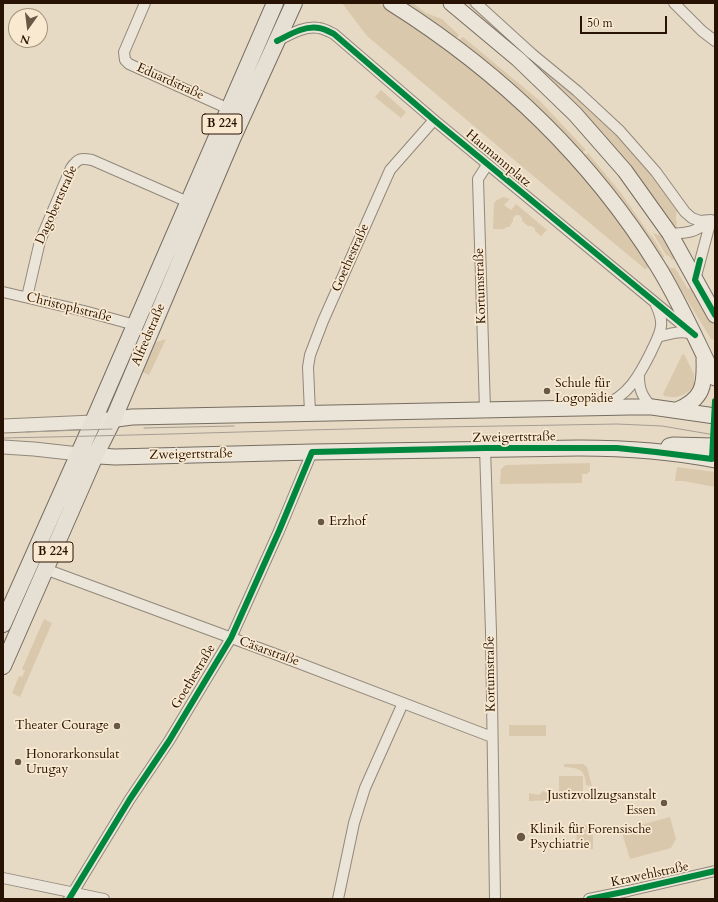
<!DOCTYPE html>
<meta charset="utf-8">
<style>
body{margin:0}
#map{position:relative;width:718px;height:902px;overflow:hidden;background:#e6dac4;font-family:Cardo,serif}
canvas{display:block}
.frame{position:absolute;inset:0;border:4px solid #281203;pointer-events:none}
.north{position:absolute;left:8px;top:8px;width:40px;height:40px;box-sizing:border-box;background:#f8e9d0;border:1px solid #a5937e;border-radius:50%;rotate:194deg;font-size:11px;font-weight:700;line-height:16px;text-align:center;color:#281203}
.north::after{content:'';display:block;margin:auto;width:14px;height:18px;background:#6a5847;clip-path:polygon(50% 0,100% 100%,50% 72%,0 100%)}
.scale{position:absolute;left:580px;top:16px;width:87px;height:18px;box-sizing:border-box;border:2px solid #281203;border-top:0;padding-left:5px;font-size:12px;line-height:14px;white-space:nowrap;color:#281203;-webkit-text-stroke:3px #f8e9d0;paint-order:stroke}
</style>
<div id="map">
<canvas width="718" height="902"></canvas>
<div class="frame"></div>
<div class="north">N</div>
<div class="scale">50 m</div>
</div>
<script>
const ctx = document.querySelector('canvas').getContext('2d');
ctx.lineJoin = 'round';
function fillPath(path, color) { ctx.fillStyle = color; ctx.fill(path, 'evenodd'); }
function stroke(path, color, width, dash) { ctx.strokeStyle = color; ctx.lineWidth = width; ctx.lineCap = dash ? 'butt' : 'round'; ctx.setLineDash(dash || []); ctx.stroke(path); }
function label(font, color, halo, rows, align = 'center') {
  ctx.font = font + ' Cardo,serif'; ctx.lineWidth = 3.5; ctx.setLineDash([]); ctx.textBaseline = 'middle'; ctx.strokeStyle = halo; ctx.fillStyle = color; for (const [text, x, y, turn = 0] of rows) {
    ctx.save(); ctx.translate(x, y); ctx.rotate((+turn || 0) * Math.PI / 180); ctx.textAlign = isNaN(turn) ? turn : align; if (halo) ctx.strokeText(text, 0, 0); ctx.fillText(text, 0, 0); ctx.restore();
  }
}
const green = new Path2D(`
 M342 3H378L448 49 498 90 546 134 567 157 623 224 650 267 645 269 544 185 367 36Z
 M403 3H413L426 13 442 19 459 35 456 39Z
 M466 3H470C531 61 598 111 653 175 662 186 669 198 677 210L676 217 677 228H674L580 110 538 68Z
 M463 37 540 101 586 150 581 153 483 60 458 40Z
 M381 90 406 112 401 118 375 97Z
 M585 153 586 155 588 153 621 193 650 235 652 236 664 256V257L662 258 583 155Z
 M503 197 510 199 504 205 511 210 516 204 547 230 541 236 535 231V228L531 226H528L522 221V218L519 215H516L513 218V221L509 227H506L504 229H493L494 203 497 200Z
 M653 233 664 237 677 258 672 260 669 256 666 255Z
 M666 265H668L670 268H675L688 289 691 288 694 289 715 326V340L711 339Z
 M166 339 149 375 142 372 152 348 156 342Z
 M684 354 694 374V386C686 396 676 399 664 396L663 394 682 355Z
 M590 463V471L587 474H582V483L500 484 501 469 506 465Z
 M677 467 715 472V487L683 481H675Z
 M44 619 52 623 20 697 12 693 19 676 22 677 25 671 22 669Z
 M509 725H546V736H509Z
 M564 764H583L587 767 592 786 586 785C585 769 579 768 564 767Z
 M559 776H583V793H559Z
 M543 791 549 794 553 792 560 800 529 801V793L539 795Z
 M670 817 676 839 671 848 630 859 621 830Z
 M576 825H593V849H577Z`);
const minor = new Path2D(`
 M145 3 124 52 125 60 129 64 229 109
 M476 3 532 54 577 91 620 131 656 172 685 212 692 218 700 221 711 220
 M674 3 702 31 715 41
 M277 41C289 35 305 25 319 28 325 29 330 32 334 34L434 120 692 333
 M670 234C690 233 694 232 711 221
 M695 280 711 220
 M3 292 84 311 135 325
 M27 297 40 241 71 168C78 158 81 158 92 160L188 202
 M658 337C670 334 680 330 691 334
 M639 377C639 390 643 398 652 407
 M603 405C628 397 640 374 651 352 655 343 660 335 661 326 662 318 659 312 656 305
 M485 410 478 179 487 165
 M310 413 308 367 310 355 323 321 390 170 434 120
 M485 448 491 632 495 899
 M45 569 275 654 492 737
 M3 878 104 899
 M69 899 130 799 169 741 231 638 279 531 312 452
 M338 899 354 823 365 788 403 703
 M589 899 628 891 715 871`);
const tertiary = new Path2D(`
 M3 426 93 422
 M3 447 34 449 79 454`);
const secondary = new Path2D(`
 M391 3C499 71 589 156 657 265 679 300 696 340 715 378
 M451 3 518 59 575 114 625 171 670 234 715 315
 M677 410C703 399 705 386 704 359
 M93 422 132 417 630 407H652L715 416
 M669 446 673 445 715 446
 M83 455 115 457 312 452 579 448C624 448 670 451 715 460`);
const primary = new Path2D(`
 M3 624 93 422 275 3
 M3 666 95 456 113 420 233 137 294 3`);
const tram = new Path2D(`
 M144 428 234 426
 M26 432 112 429
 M3 438C105 436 207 433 308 430 411 427 514 426 617 424L662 426 715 435`);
const cycleway = new Path2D(`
 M277 41C289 35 305 25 319 28 325 29 330 32 334 34L434 120 695 335
 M700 260 695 280 715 315
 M69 899 130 799 169 741 231 638 279 531 312 452 485 448H617L656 452 712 459 715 401
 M589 899 628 891 715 871`);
const markers = [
 [547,391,4,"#6a5847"],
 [321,522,4,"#6a5847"],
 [117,726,4,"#6a5847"],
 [18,762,4,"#6a5847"],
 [664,803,4,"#6a5847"],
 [521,837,5,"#6a5847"]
];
const shields = [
 [222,124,40],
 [53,552,40]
];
const shieldNames = [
 ["B 224",222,124],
 ["B 224",53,552]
];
const streetNames = [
 ["Eduardstraße",170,82,24],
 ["Haumannplatz",498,159,40],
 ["Dagobertstraße",57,205,-66],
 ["Goethestraße",351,258,-66],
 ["Kortumstraße",481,286,-92],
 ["Christophstraße",69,308,14],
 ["Alfredstraße",149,335,-67],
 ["Zweigertstraße",514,438,-1],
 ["Zweigertstraße",191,455,-1],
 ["Cäsarstraße",269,652,20],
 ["Kortumstraße",491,674,-91],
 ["Goethestraße",194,677,-59],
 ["Krawehlstraße",650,875,-12]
];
const poiNames = [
 ["Schule für",555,384],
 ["Logopädie",555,399],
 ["Erzhof",329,522],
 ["Theater Courage",109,726,"right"],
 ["Honorarkonsulat",26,755],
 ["Urugay",26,770],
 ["Justizvollzugsanstalt",656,796,"right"],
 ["Essen",656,811,"right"],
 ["Klinik für Forensische",530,830],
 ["Psychiatrie",530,845]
];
fillPath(green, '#dac8ac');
stroke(minor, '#92887a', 12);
stroke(tertiary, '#92887a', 15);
stroke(secondary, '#776d60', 17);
stroke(primary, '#776d60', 18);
stroke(minor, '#eae4d9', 10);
stroke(tertiary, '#eae4d9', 13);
stroke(secondary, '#eae4d9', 15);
stroke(primary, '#e6dfd3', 16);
stroke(tram, '#a49d94', 1);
stroke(cycleway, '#00873e', 6);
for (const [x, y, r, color] of markers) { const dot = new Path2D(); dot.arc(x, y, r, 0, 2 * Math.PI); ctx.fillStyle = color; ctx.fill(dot); stroke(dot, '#f8e9d0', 1.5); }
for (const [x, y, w] of shields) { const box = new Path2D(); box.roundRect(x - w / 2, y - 10, w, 20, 3); ctx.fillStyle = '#f8e9d0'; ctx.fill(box); stroke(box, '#281203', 1); }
label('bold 12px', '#281203', null, shieldNames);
label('13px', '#281203', '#f8e9d0', streetNames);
label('13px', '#281203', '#f8e9d0', poiNames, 'left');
</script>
